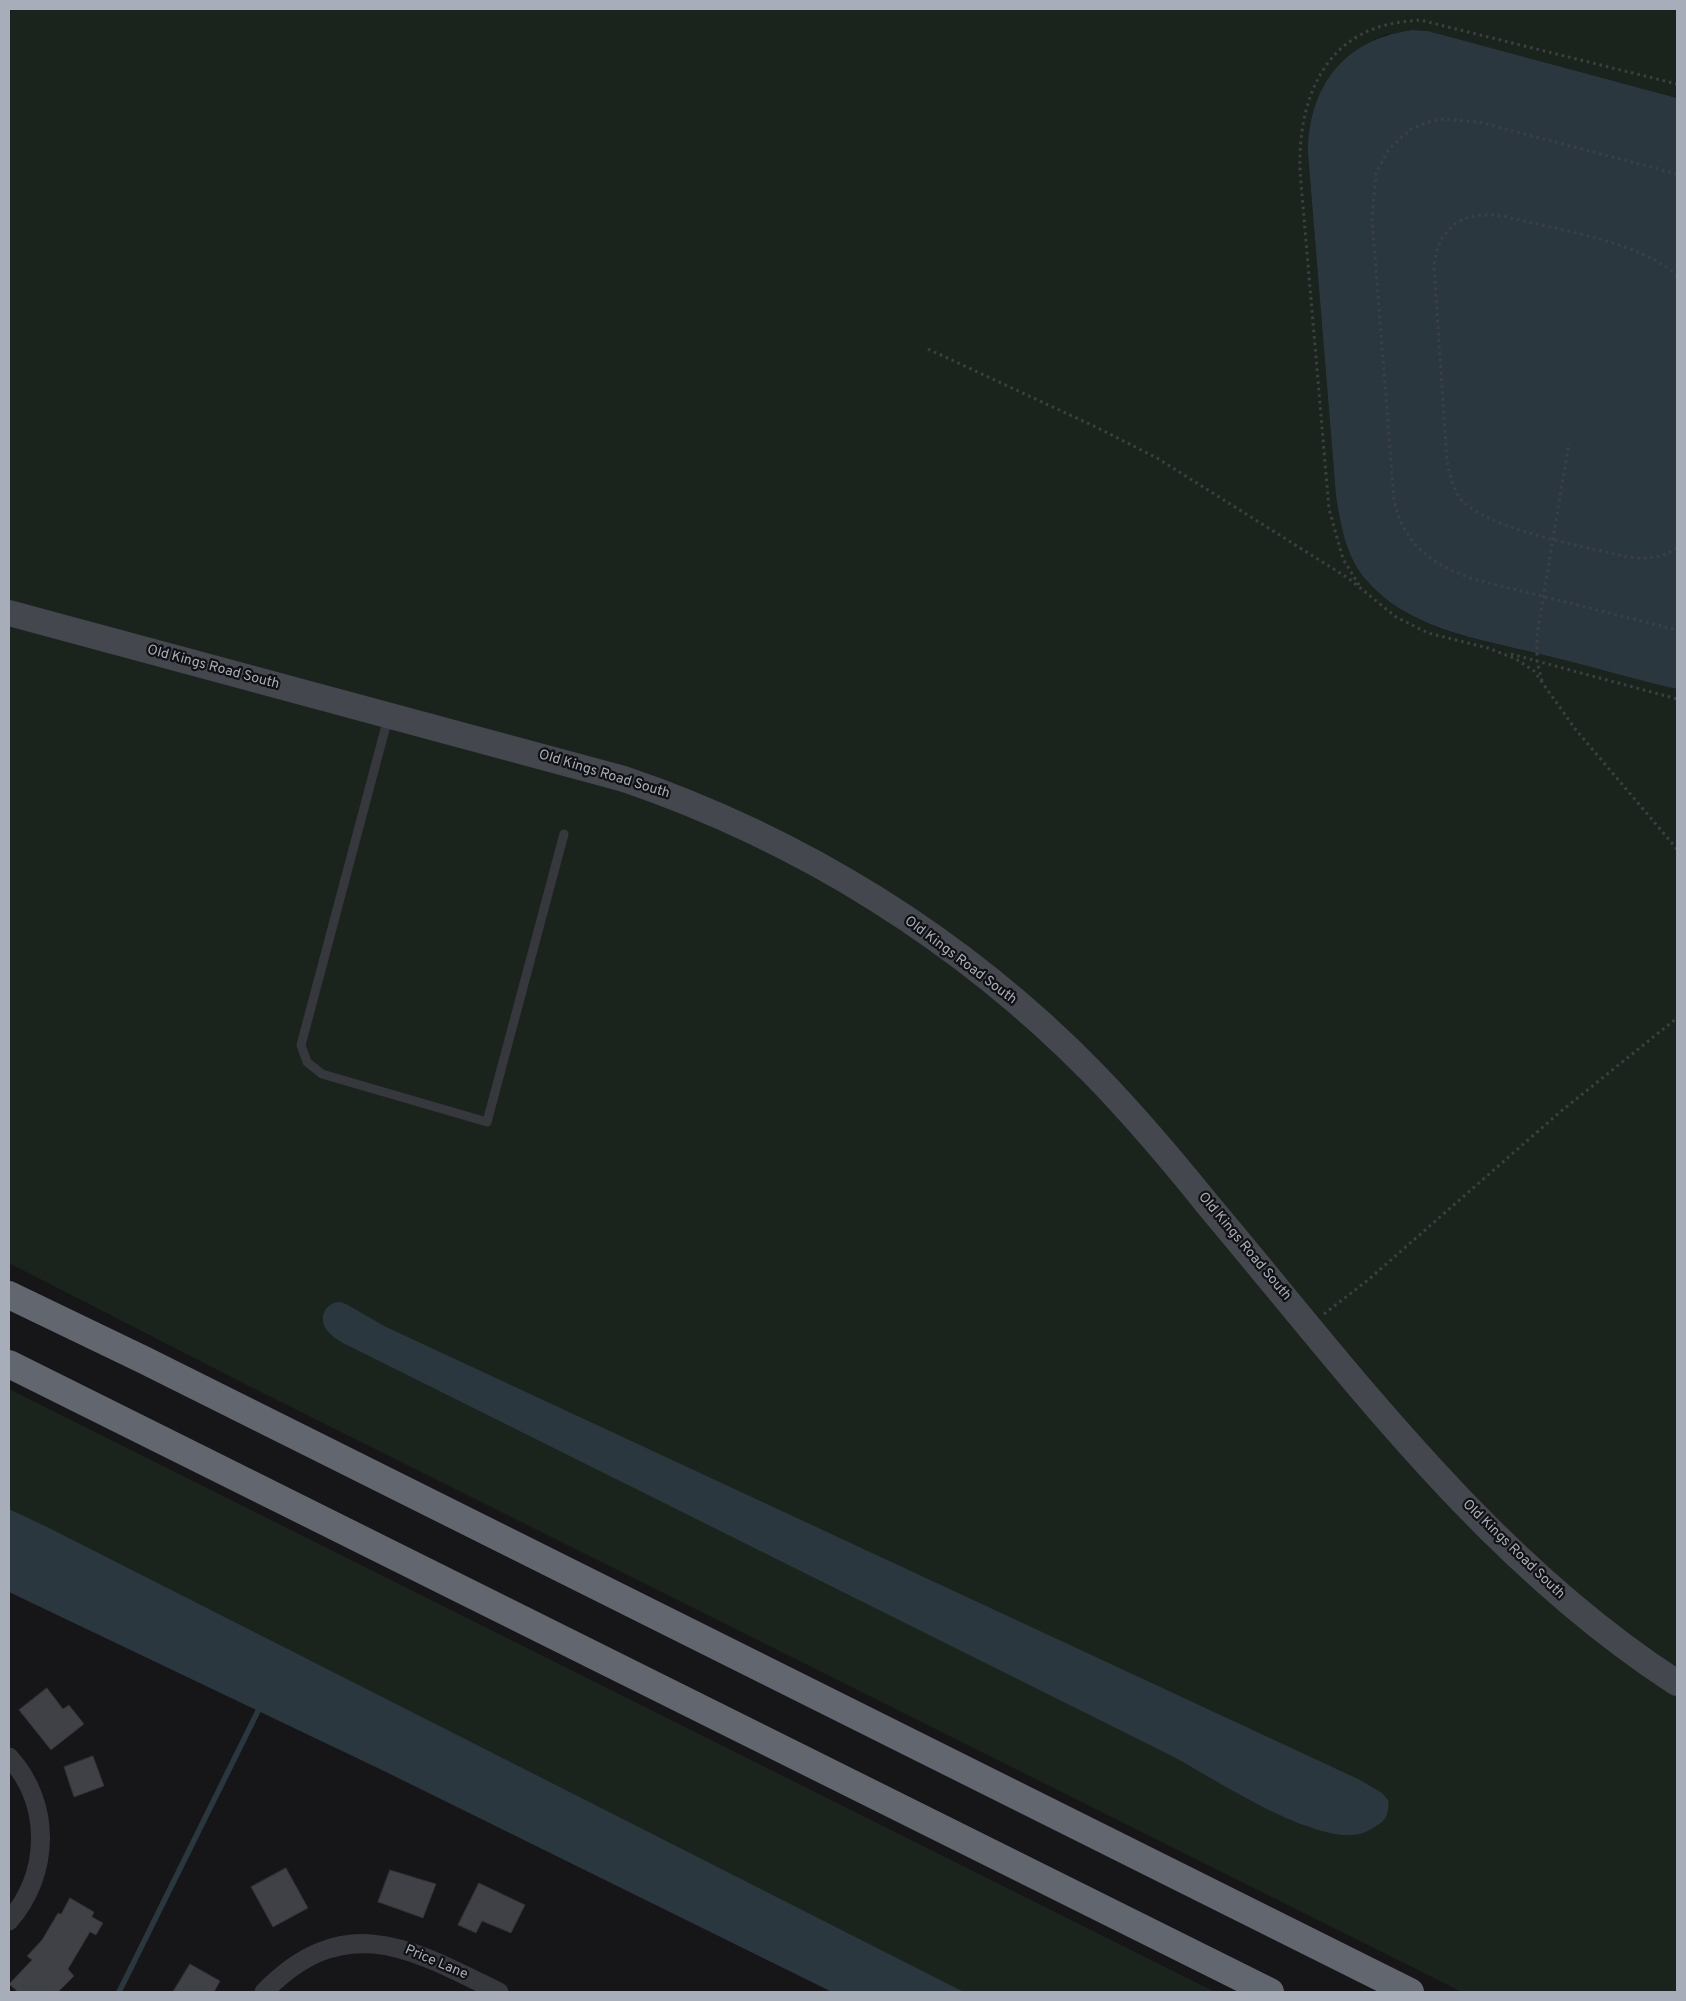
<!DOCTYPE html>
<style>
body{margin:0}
#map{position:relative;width:1686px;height:2001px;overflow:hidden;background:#161618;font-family:Overpass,sans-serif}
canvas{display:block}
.frame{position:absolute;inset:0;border:10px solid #a7aeba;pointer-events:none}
</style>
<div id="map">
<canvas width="1686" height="2001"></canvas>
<div class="frame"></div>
</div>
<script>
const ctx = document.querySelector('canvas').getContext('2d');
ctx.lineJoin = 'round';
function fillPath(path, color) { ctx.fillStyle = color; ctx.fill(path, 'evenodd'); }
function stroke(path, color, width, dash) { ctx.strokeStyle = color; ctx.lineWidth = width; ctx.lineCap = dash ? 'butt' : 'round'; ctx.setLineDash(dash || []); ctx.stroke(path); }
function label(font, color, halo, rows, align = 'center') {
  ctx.font = font + ' Overpass,sans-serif'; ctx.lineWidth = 4.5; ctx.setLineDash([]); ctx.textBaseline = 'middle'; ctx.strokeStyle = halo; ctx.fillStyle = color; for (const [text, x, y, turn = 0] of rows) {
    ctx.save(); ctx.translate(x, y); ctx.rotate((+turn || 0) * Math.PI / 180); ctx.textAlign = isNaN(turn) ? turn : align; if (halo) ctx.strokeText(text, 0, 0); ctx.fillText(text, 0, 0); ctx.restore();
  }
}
const green = new Path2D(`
 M9 9H1677V98L1428 31 1412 30 1384 35 1368 43 1339 66 1308 154 1336 496C1341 527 1346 559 1369 583 1414 634 1494 642 1556 658 1597 668 1636 680 1677 689V1669L1648 1651 1551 1573 1437 1458 1169 1141 812 849 9 603Z
 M9 623 559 772 674 807 777 852 865 904 996 994 1088 1081 1374 1418 1677 1690V1992H1462L247 1385 9 1263Z
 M9 1389 1215 1992H964L9 1509Z`);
const water = new Path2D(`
 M1412 30 1428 31 1677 98V689C1636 680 1597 668 1556 658 1493 641 1415 634 1369 583 1346 559 1341 527 1336 496L1308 154C1308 87 1344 39 1412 30Z
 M339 1302 346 1304 384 1326 1358 1779 1382 1793 1388 1800C1390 1811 1386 1821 1376 1826 1371 1829 1365 1833 1359 1834 1313 1844 1216 1780 1174 1757L343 1343C337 1339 331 1336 327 1330 318 1318 325 1303 339 1302Z
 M9 1509 47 1527 964 1992H832L384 1771 9 1592Z`);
const stream = new Path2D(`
 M119 1992 258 1711`);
const building = new Path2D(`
 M47 1688 63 1709 69 1705 84 1724 51 1750 19 1710Z
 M93 1756 104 1786 74 1797 64 1767Z
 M286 1868 308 1908 273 1927 251 1887Z
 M390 1870 436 1884 423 1918 378 1902Z
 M479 1883 525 1905 511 1933 482 1921 476 1933 458 1925Z
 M70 1898 94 1912 92 1917 103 1923 96 1935 90 1932 68 1969 74 1976 58 1992H18L9 1984 32 1960 27 1956 42 1940 58 1913 61 1914Z
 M190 1964 220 1981 214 1992H173Z`);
const path = new Path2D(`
 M1677 174 1479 122 1443 119 1425 123 1411 129 1389 149 1376 173 1372 219 1394 500C1404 545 1431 564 1473 579L1677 630
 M1677 276C1643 242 1554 229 1507 217 1467 209 1438 224 1434 266L1447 462C1450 474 1452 487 1460 498 1484 529 1583 546 1623 556 1643 560 1660 559 1677 548
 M928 349 1098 428 1157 458 1348 578 1396 617 1428 633 1488 648 1516 659 1534 671 1576 730 1677 849
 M1359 585 1343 559 1329 509 1300 171C1298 109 1318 42 1386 25 1397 22 1409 21 1420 20L1677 84
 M1511 654 1677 699
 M1542 681 1537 661V635L1569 443
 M1324 1314 1368 1280 1560 1112 1677 1018`);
const lane = new Path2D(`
 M388 718 301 1045 307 1062 322 1074 487 1122 564 834`);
const street = new Path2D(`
 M9 1757C52 1804 50 1874 9 1921
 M264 1992C345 1909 412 1949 499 1992`);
const secondary = new Path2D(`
 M9 613 624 779C800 839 963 940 1093 1073 1134 1115 1172 1160 1209 1206 1352 1376 1488 1561 1677 1683`);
const highway = new Path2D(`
 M9 1295 144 1360 1410 1992
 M9 1364 1270 1992`);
const streetNames = [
 ["Old Kings Road South",213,668,15],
 ["Old Kings Road South",604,775,17],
 ["Old Kings Road South",960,961,37],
 ["Old Kings Road South",1244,1247,50],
 ["Old Kings Road South",1513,1550,44],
 ["Price Lane",436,1963,23]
];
fillPath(green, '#1b241c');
fillPath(water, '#2a373e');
stroke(stream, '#2a373e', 5.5);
fillPath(building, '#404146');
stroke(building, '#303034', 1);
stroke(path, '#3c4045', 3, [2.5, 4]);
stroke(lane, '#36383e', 9);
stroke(street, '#36383e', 19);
stroke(secondary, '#44484e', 26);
stroke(highway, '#62676f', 28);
label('14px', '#a7aeba', '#111113', streetNames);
</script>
